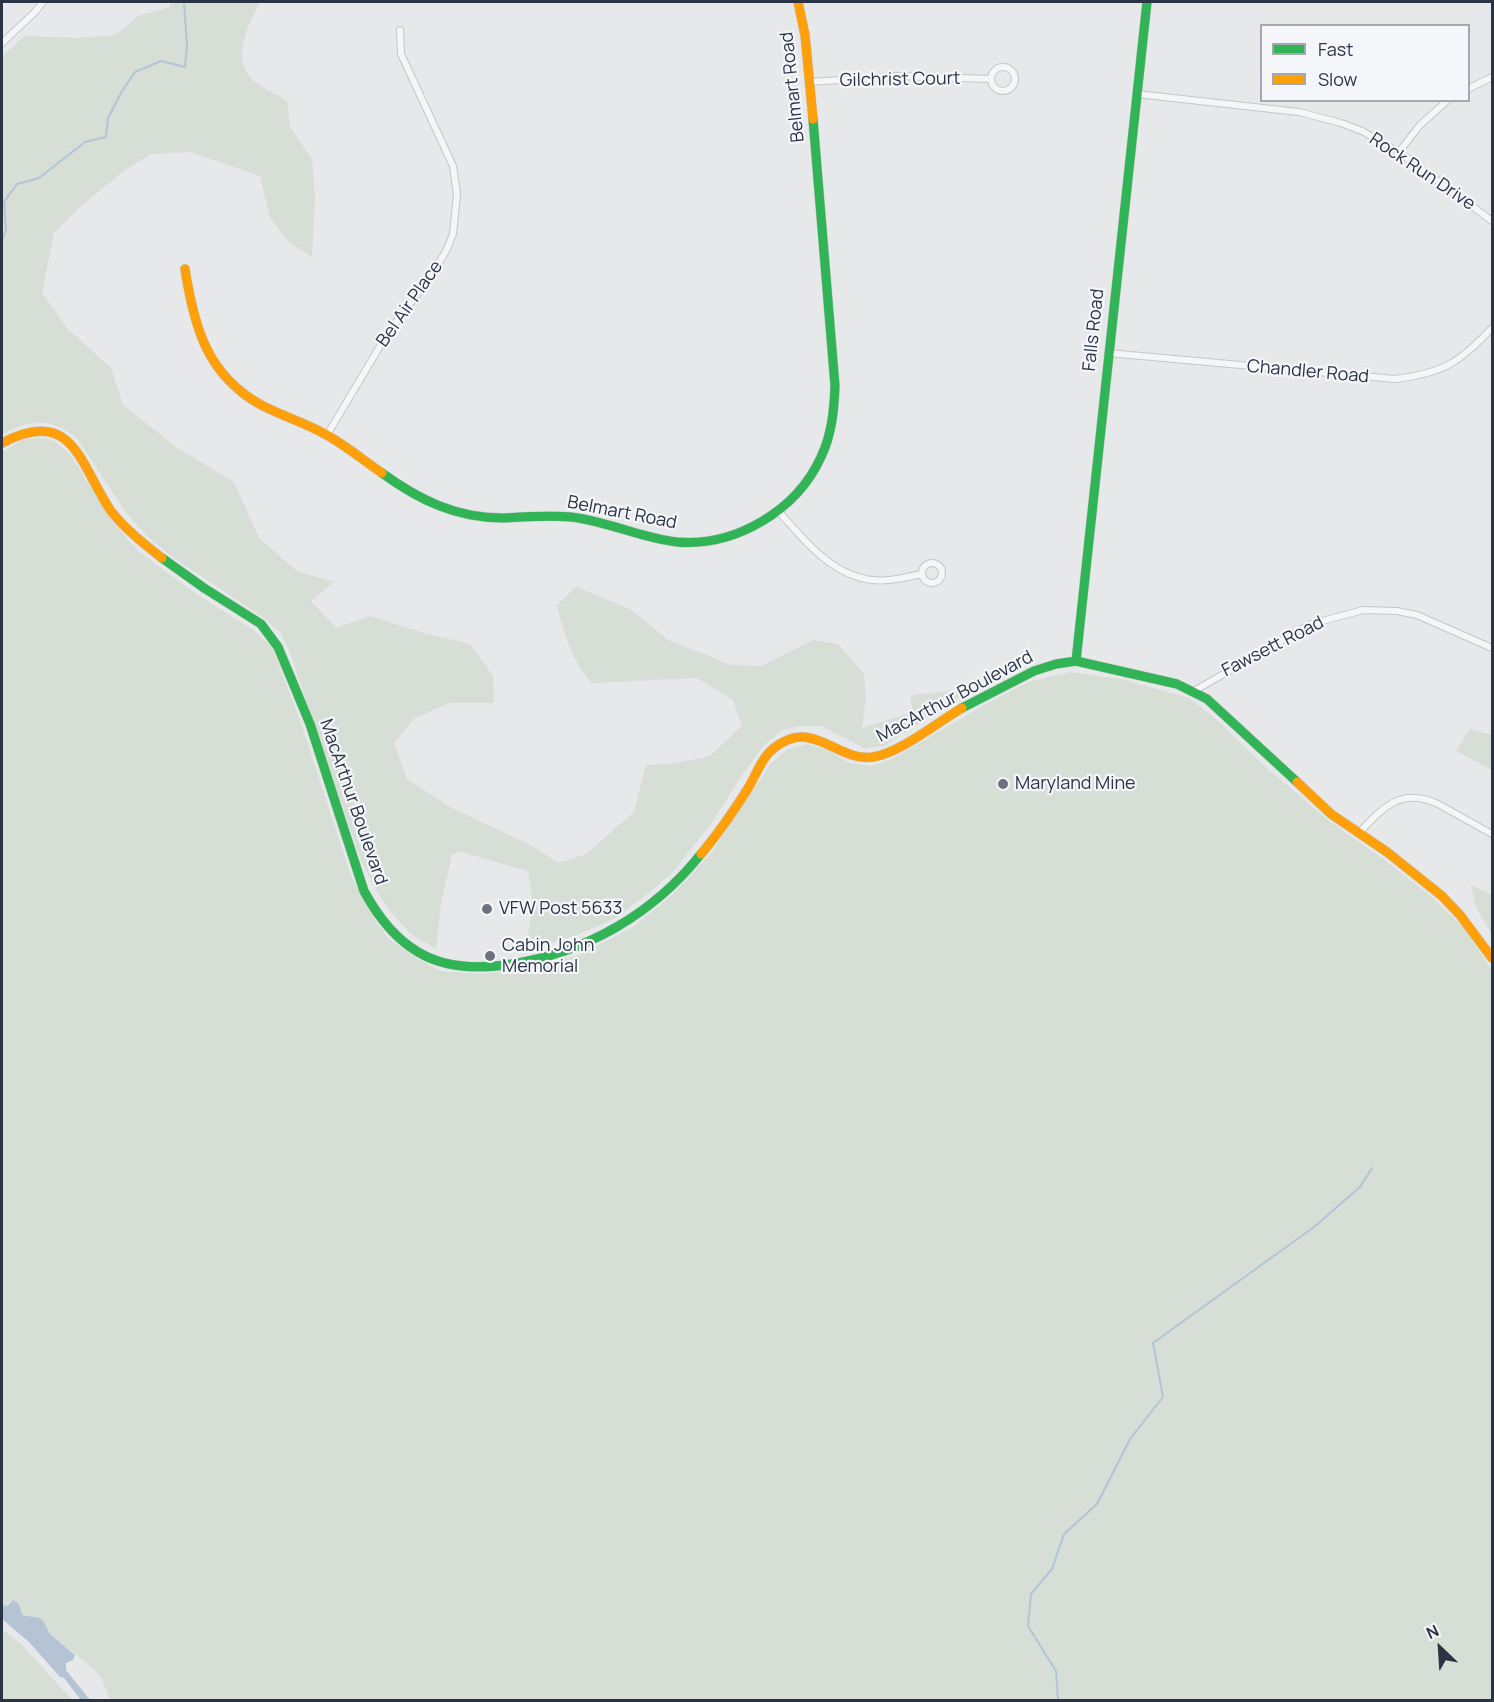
<!DOCTYPE html>
<style>
body{margin:0}
#map{position:relative;width:1494px;height:1702px;overflow:hidden;background:#e6e8ea;font-family:Manrope,sans-serif}
canvas{display:block}
.frame{position:absolute;inset:0;border:3px solid #2b3445;pointer-events:none}
.legend{position:absolute;left:1260px;top:24px;width:210px;height:78px;box-sizing:border-box;background:#f4f6f9;border:2px solid #a4a8b1;margin:0;padding:8px 10px;list-style:none;font-size:18px;color:#2b3445}
.legend li{display:flex;align-items:center;gap:12px;height:30px}
.legend b{width:30px;border:2px solid #a4a8b1}
.north{position:absolute;left:1410px;top:1618px;width:60px;height:60px;-webkit-text-stroke:4px #f4f6f9;paint-order:stroke;rotate:335deg;font-size:16px;font-weight:700;line-height:24px;text-align:center;color:#2b3445}
.north::after{content:'';display:block;margin:auto;width:21px;height:27px;background:#2b3445;clip-path:polygon(50% 0,100% 100%,50% 72%,0 100%)}
</style>
<div id="map">
<canvas width="1494" height="1702"></canvas>
<div class="frame"></div>
<ul class="legend">
<li><b style="height:8px;background:#30b455"></b>Fast</li>
<li><b style="height:8px;background:#ff9f0a"></b>Slow</li>
</ul>
<div class="north">N</div>
</div>
<script>
const ctx = document.querySelector('canvas').getContext('2d');
ctx.lineJoin = 'round';
function fillPath(path, color) { ctx.fillStyle = color; ctx.fill(path, 'evenodd'); }
function stroke(path, color, width, dash) { ctx.strokeStyle = color; ctx.lineWidth = width; ctx.lineCap = dash ? 'butt' : 'round'; ctx.setLineDash(dash || []); ctx.stroke(path); }
function label(font, color, halo, rows, align = 'center') {
  ctx.font = font + ' Manrope,sans-serif'; ctx.lineWidth = 4.5; ctx.setLineDash([]); ctx.textBaseline = 'middle'; ctx.strokeStyle = halo; ctx.fillStyle = color; for (const [text, x, y, turn = 0] of rows) {
    ctx.save(); ctx.translate(x, y); ctx.rotate((+turn || 0) * Math.PI / 180); ctx.textAlign = isNaN(turn) ? turn : align; if (halo) ctx.strokeText(text, 0, 0); ctx.fillText(text, 0, 0); ctx.restore();
  }
}
const green = new Path2D(`
 M170 2H260C249 24 229 60 254 81 264 89 277 94 287 101L290 127 312 159 315 196 312 257 288 241 270 218 260 176 190 152 151 154 122 172 82 205 54 233 42 293 68 329 111 368 123 405 176 447 234 482 259 538 298 572 335 582 311 601 336 628 370 616 424 633 470 644 493 676 494 703H449L415 718 394 743 407 779 452 808 530 845 559 863 586 854 634 812 646 765 671 764 710 756 742 726 733 700 697 678 592 683C572 661 564 634 557 605L576 587 630 609 670 641 732 665 761 666 813 640 838 644 864 674 866 698 862 728 913 712 910 695 970 690 884 746 864 748 821 726H800L783 730 765 744 744 772 713 821 673 872 645 896 614 919 579 934 542 946 528 936 533 904 528 871 458 851 452 855 441 903 436 949 411 934 389 910 373 885 360 858 289 650 280 632 260 615 175 559 147 536 127 514 77 438C49 417 30 419 2 435V129C4 104 1 80 2 56L25 36 76 38 116 35 138 16 170 7Z
 M38 438 53 440 70 454 112 521 139 552 198 595 252 629 272 647 300 720 351 876 378 925 390 940 418 959 440 971 480 974 532 968 578 955 632 928 672 895 712 852 771 763 788 749 807 744 827 750 849 763 872 766 894 758 984 705 1028 682 1071 672 1125 680 1189 698 1216 719 1261 763 1329 821 1383 859 1427 893 1463 927 1492 970V1700H110L102 1679 93 1668 50 1634 44 1622 40 1618 22 1615 19 1604 8 1606 2 1605V452L22 440Z
 M1470 729 1492 735V770L1456 751Z
 M1471 885 1492 895V935L1476 907Z
 M2 1629 22 1645 72 1700H2Z`);
const water = new Path2D(`
 M13 1600 19 1604 22 1615 40 1618 44 1622 50 1634 75 1655 73 1660 66 1663V1670L90 1700H81L64 1678 60 1677 29 1642 2 1619V1605L8 1606Z`);
const stream = new Path2D(`
 M2 240 6 230 4 202 17 184 39 178 85 142 106 137 108 118 122 91 135 72 161 61 185 67 187 46 184 2
 M1058 1700 1056 1671 1028 1626 1031 1594 1052 1569 1064 1534 1097 1504 1130 1439 1163 1397 1153 1343 1314 1227 1360 1187 1372 1168`);
const street = new Path2D(`
 M2 43 34 13 43 2
 M991 79a12 12 0 1 1 24 0a12 12 0 1 1-24 0Z
 M810 82 899 76 991 79
 M1468 89 1492 77
 M1137 94 1299 112 1341 123 1362 131 1399 152 1492 221
 M1399 152 1420 125 1448 100
 M1108 353 1395 379C1444 373 1460 362 1492 328
 M327 435 389 331 432 275 447 249 453 234 457 194 453 166 401 54 400 30
 M778 511C808 544 839 585 889 580 900 579 911 576 922 574
 M922 573a10 10 0 1 1 20 0a10 10 0 1 1-20 0Z
 M1194 691 1311 624 1363 610 1397 611 1417 615 1492 648
 M1359 833C1383 807 1401 787 1438 804L1492 834`);
const fast = new Path2D(`
 M382 473C419 500 456 518 503 518 526 517 548 515 571 517 607 521 641 538 677 542 736 547 797 510 821 457 832 434 834 410 835 386L813 119
 M162 558 204 588 261 624 278 647 310 724 364 891C377 915 394 938 418 952 446 969 480 969 512 964 587 952 653 914 701 854
 M1076 661 1147 2
 M962 708 1034 671 1056 664 1076 661 1177 684 1207 699 1297 782`);
const slow = new Path2D(`
 M798 2 805 35 813 119
 M185 269C194 327 207 376 263 406 283 416 305 423 325 434 345 445 363 460 382 473
 M2 443C74 405 80 466 111 511 125 529 144 544 162 558
 M1297 782 1331 814 1387 852 1442 896 1460 915 1492 958
 M701 854C718 834 733 812 747 790 756 776 761 758 774 748 813 717 836 762 873 757 900 753 938 722 962 708`);
const markers = [
 [1003,784,6,"#6c737f"],
 [487,909,6,"#6c737f"],
 [490,956,6,"#6c737f"]
];
const streetNames = [
 ["Gilchrist Court",900,80,-1],
 ["Belmart Road",793,87,-96],
 ["Rock Run Drive",1422,172,34],
 ["Bel Air Place",410,304,-55],
 ["Falls Road",1094,330,-84],
 ["Chandler Road",1308,372,5],
 ["Belmart Road",622,513,11],
 ["Fawsett Road",1273,647,-27],
 ["MacArthur Boulevard",955,697,-28],
 ["MacArthur Boulevard",353,802,71]
];
const poiNames = [
 ["Maryland Mine",1015,784],
 ["VFW Post 5633",499,909],
 ["Cabin John",502,946],
 ["Memorial",502,967]
];
fillPath(green, '#d6ded6');
fillPath(water, '#b4c4d5');
stroke(stream, '#b4c4d5', 2);
stroke(street, '#c4c6c8', 8);
stroke(fast, '#c4c6c8', 10);
stroke(slow, '#c4c6c8', 10);
stroke(street, '#f5f6f7', 6);
stroke(fast, '#30b455', 9);
stroke(slow, '#ff9f0a', 9);
for (const [x, y, r, color] of markers) { const dot = new Path2D(); dot.arc(x, y, r, 0, 2 * Math.PI); ctx.fillStyle = color; ctx.fill(dot); stroke(dot, '#f4f6f9', 2); }
label('18px', '#2b3445', '#f4f6f9', streetNames);
label('18px', '#2b3445', '#f4f6f9', poiNames, 'left');
</script>
